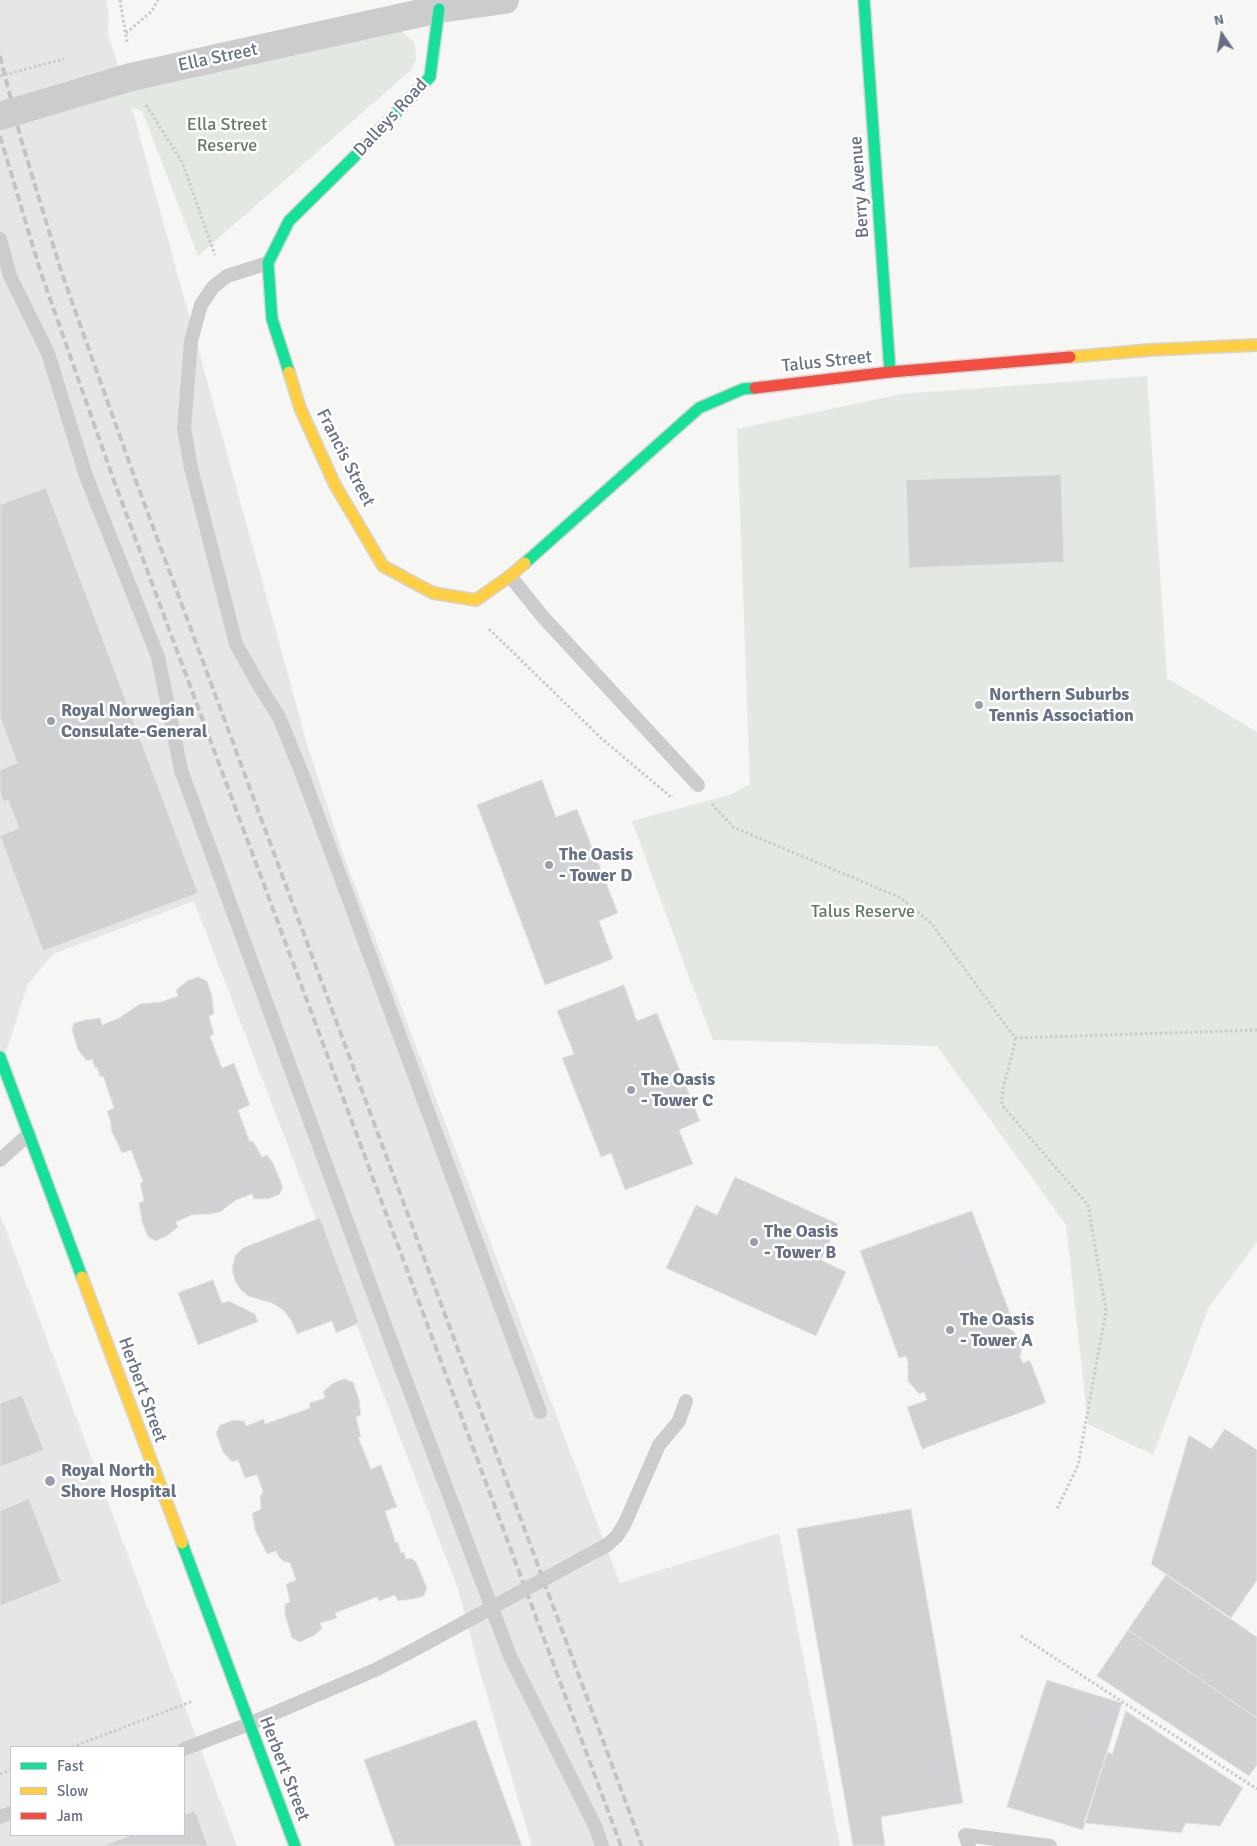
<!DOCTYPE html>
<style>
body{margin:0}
#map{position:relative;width:1257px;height:1846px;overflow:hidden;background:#f6f6f5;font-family:Signika,sans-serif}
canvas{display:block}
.legend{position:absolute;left:10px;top:1746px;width:175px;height:90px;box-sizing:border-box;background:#fff;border:1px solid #c2c6ce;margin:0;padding:6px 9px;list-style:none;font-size:15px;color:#677084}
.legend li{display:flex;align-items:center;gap:10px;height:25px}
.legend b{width:25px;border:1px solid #c2c6ce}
.north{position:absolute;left:1197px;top:10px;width:50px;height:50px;-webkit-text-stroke:4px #fff;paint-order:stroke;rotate:348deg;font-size:14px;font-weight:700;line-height:20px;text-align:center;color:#677084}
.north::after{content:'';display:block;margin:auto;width:18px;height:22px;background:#677084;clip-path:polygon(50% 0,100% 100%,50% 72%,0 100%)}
</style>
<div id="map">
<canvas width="1257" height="1846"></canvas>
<ul class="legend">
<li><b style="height:6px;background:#16e098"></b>Fast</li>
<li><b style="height:6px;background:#ffcf43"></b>Slow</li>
<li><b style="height:6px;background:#f24e42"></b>Jam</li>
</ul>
<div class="north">N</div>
</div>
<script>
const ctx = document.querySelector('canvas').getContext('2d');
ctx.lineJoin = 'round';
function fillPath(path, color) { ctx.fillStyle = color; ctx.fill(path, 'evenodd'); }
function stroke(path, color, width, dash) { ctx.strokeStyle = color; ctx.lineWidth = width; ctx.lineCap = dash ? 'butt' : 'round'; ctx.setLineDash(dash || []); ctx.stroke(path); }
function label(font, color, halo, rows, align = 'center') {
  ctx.font = font + ' Signika,sans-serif'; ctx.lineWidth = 5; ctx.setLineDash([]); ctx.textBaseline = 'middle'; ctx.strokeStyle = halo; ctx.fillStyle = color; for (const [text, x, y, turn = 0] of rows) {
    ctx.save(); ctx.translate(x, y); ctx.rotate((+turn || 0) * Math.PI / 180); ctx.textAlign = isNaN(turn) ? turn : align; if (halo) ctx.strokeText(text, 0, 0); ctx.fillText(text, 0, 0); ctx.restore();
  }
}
const built = new Path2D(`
 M0 0H106L109 14 108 34 136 123 307 744 343 854 620 1583 779 1533 840 1846H532L480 1672 458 1589 194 901 53 954 28 984 0 1070Z
 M0 1214 237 1846H0ZM11 1747H184V1835H11Z`);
const green = new Path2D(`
 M386 30 402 31 415 43 416 60 410 71 198 256 142 111 100 96Z
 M1147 376 1167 678 1257 732V1242L1209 1307 1153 1455 1088 1424 1066 1225 937 1046 713 1040 686 969 632 821 730 795 750 784 737 429 901 394Z`);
const building = new Path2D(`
 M1061 475 1064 562 909 568 906 480Z
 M46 488 198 893 43 951 0 836 19 828 8 800 4 802 0 792V770L17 763 0 717V505Z
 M542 780 556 817 577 809 618 913 599 921 613 959 545 985 477 805Z
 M199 977 207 981 212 996 214 1014 209 1016 214 1035 210 1036 222 1068 234 1063 250 1105 238 1110 250 1142 253 1141 262 1157 267 1155 273 1163 283 1187 280 1194 268 1199H254L252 1194 236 1200 220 1212 210 1214 192 1215 176 1222 178 1227 168 1235 156 1241 148 1237 142 1222 139 1203 144 1201 140 1183 143 1182 131 1150 122 1153 111 1130V1123L107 1111 114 1108 103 1076 100 1077 97 1067 95 1068 92 1059 87 1061 78 1050 72 1030 74 1023 86 1020 100 1018 102 1025 119 1018 140 1004 161 1002 178 996 176 990 187 981Z
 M624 985 637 1021 657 1013 700 1121 679 1130 693 1164 625 1190 611 1153 601 1157 562 1058 574 1054 557 1011Z
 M735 1177 838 1224 821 1260 846 1272 816 1336 666 1268 696 1205 717 1215Z
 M972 1211 1012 1319 1005 1322 1007 1327 1014 1332 1020 1339 1022 1347 1020 1357 1023 1363 1030 1360 1046 1403 922 1449 907 1407 927 1400 924 1392 919 1394 908 1381V1362L906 1356 899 1358 860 1251Z
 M320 1218 359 1323 336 1333 332 1321 297 1334 291 1320 283 1310 272 1303 248 1296 241 1290 235 1281 232 1269 235 1256 243 1248Z
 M213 1280 222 1303 229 1301 255 1314 258 1322 198 1345 178 1293Z
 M345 1379 353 1382 359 1400 361 1415 356 1417 361 1437H358L371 1469 381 1465 397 1507 385 1511 396 1543 398 1542 401 1553 404 1552 406 1559 411 1558 416 1562 427 1588 424 1596 413 1599 398 1601 395 1595 379 1601 377 1597 335 1613 337 1618 320 1623 322 1629 313 1636 300 1642 292 1638 285 1615V1604L290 1602 286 1584 296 1580 290 1563 283 1561 279 1557 276 1551 267 1554 255 1530 252 1513 261 1509 260 1497 263 1491 257 1475 245 1478 238 1460 232 1462 223 1452 216 1433 220 1425 234 1420 244 1421 246 1426 264 1419 265 1424 310 1408 309 1403 325 1398 323 1392 333 1383Z
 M22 1395 44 1450 0 1467V1404Z
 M1225 1429 1257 1450V1580L1231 1618 1151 1564 1189 1435 1211 1449Z
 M29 1499 61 1582 0 1606V1511Z
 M911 1509 963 1803 881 1817 885 1846H853L797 1529Z
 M1166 1575 1257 1637V1718L1128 1630Z
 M1128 1630 1257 1718V1765L1249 1776 1097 1676Z
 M1047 1680 1122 1703 1083 1830 1007 1807Z
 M1126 1711 1243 1788 1220 1826 1186 1823 1181 1833 1084 1823 1107 1752 1112 1754Z
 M476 1720 522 1846H395L364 1760Z
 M195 1811 208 1846H102L132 1835H184V1815Z`);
const path = new Path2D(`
 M120 0 127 42
 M126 33 152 11 158 0
 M146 105 182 162 215 255
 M489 629 601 738 671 797H674
 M712 804 733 827 901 898 931 923 1015 1038C1013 1062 1001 1082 1002 1105L1088 1205 1106 1311 1078 1465 1057 1509
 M1015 1038 1257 1030
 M1021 1636 1257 1789
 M72 1747 193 1701
 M0 1774 11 1770`);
const lane = new Path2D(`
 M0 239 10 276 48 353 86 476 158 657 181 770 389 1336 510 1656 596 1828 602 1846
 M268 263 227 276 213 287 201 305 191 341 184 428 191 468 236 644 259 685 279 717 301 771 540 1412
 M510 576 543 617 698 785
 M0 1160 29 1134
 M607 1545 617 1536 625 1523 659 1445 679 1421 686 1401
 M184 1749 249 1724 375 1670 408 1653
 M0 1817 11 1813
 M969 1846 965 1835 1050 1846`);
const street = new Path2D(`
 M131 77 439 9 505 0`);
const fast = new Path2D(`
 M864 0 890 372
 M289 372 272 319 268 263 289 221 357 154 430 77 439 9
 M525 563 699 408 743 389 755 388
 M0 1057 82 1277
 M182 1543 295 1846`);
const slow = new Path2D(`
 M1070 357 1149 350 1257 345
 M289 372 300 408 335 485 383 566 433 593 476 600 510 576 525 563
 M82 1277 182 1543`);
const jam = new Path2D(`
 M755 388 890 372 1070 357`);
const rail = new Path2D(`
 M0 56 21 139 61 271 133 473 642 1846
 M0 136 40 270 114 481 621 1846`);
const pathBridge = new Path2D(`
 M0 76 64 59`);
const laneBridge = new Path2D(`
 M408 1653 607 1545`);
const streetBridge = new Path2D(`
 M0 116 131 77`);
const markers = [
 [979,705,5,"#999fac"],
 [51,721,5,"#999fac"],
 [549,865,5,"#999fac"],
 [631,1090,5,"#999fac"],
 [754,1242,5,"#999fac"],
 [950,1330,5,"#999fac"],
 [50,1481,6,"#999fac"]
];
const streetNames = [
 ["Ella Street",218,58,-12],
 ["Dalleys Road",391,118,-47],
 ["Berry Avenue",860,187,-94],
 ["Talus Street",827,362,-6],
 ["Francis Street",345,458,63],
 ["Herbert Street",142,1390,70],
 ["Herbert Street",284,1769,69]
];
const parkNames = [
 ["Ella Street",227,125],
 ["Reserve",227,146],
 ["Talus Reserve",863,912]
];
const poiNames = [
 ["Northern Suburbs",989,695],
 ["Tennis Association",989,716],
 ["Royal Norwegian",61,711],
 ["Consulate-General",61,732],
 ["The Oasis",559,855],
 ["- Tower D",559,876],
 ["The Oasis",641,1080],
 ["- Tower C",641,1101],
 ["The Oasis",764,1232],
 ["- Tower B",764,1253],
 ["The Oasis",960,1320],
 ["- Tower A",960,1341],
 ["Royal North",61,1471],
 ["Shore Hospital",61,1492]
];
fillPath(built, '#e6e6e7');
fillPath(green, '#e4e8e3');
fillPath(building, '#d0d1d2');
stroke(building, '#e5e5e4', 1);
stroke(fast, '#d3d4d4', 14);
stroke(slow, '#d3d4d4', 14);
stroke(jam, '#d3d4d4', 14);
stroke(path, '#cacaca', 3, [2.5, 2.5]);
stroke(lane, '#ccccce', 14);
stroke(street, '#ccccce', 28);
stroke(fast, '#16e098', 11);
stroke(slow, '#ffcf43', 11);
stroke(jam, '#f24e42', 11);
stroke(rail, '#c2c3c5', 4, [8, 4]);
stroke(pathBridge, '#cacaca', 3, [2.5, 2.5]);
stroke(laneBridge, '#ccccce', 14);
stroke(streetBridge, '#ccccce', 28);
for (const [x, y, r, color] of markers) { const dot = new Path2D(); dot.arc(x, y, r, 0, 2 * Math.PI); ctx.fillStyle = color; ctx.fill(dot); stroke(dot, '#fff', 2); }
label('18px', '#677084', '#fff', streetNames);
label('18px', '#657b66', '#fff', parkNames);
label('bold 18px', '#677084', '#fff', poiNames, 'left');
</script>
